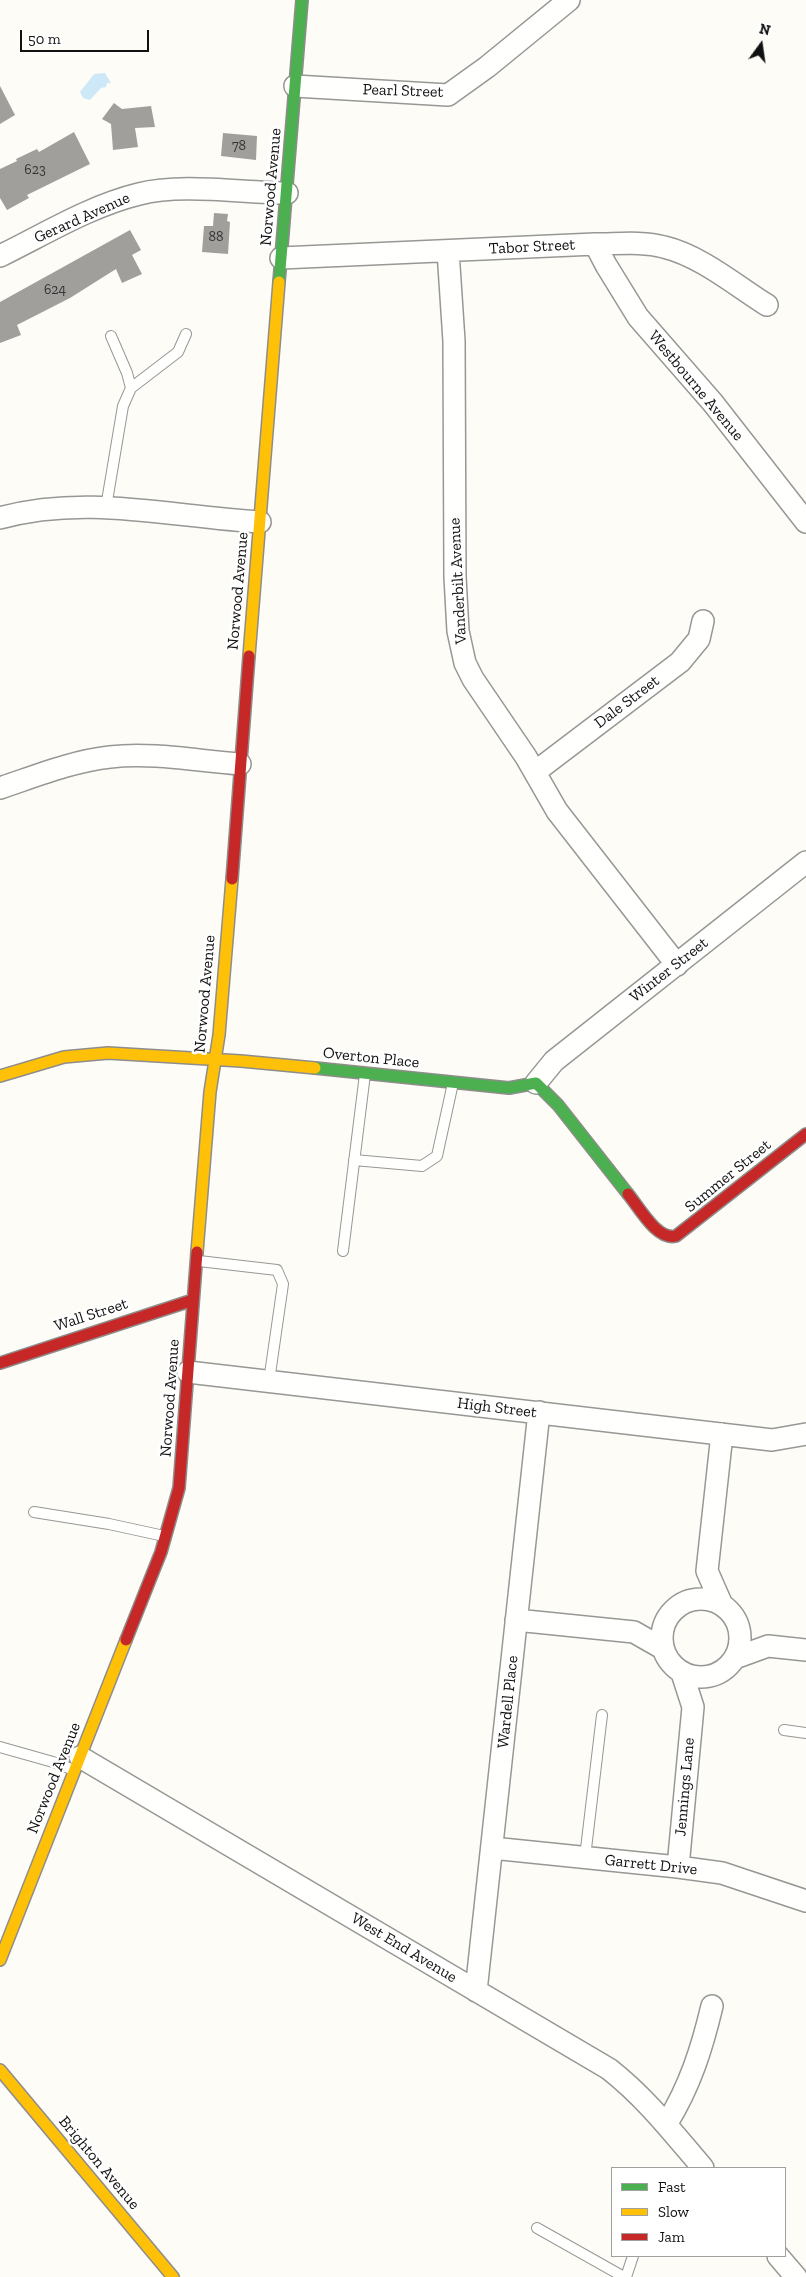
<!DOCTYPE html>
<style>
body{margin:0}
#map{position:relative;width:806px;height:2277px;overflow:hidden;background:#fdfcf7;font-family:"Zilla Slab",serif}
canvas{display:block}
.legend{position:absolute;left:611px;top:2167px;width:175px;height:90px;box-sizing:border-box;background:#fff;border:1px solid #a0a0a0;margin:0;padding:6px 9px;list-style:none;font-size:15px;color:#111}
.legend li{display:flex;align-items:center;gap:10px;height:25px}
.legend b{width:25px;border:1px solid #a0a0a0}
.north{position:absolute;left:736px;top:20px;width:50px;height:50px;-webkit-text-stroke:4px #fff;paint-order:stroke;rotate:14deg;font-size:14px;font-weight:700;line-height:20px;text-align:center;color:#111}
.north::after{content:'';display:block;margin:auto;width:18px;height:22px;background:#111;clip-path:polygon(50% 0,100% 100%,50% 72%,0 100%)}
.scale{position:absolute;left:20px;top:30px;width:129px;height:22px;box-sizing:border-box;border:2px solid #111;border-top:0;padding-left:6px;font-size:15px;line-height:18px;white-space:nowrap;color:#111;-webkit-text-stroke:4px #fff;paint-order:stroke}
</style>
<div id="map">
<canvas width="806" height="2277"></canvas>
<ul class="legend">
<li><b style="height:6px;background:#4caf50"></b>Fast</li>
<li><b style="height:6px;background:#ffc107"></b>Slow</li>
<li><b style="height:6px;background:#c62828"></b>Jam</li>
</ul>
<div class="north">N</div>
<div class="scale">50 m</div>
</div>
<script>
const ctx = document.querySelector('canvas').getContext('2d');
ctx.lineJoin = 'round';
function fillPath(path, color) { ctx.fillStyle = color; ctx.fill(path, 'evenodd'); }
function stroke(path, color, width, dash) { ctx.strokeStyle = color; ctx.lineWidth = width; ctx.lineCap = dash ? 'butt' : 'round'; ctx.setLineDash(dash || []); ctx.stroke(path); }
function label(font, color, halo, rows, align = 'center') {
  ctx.font = font + ' "Zilla Slab",serif'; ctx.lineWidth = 5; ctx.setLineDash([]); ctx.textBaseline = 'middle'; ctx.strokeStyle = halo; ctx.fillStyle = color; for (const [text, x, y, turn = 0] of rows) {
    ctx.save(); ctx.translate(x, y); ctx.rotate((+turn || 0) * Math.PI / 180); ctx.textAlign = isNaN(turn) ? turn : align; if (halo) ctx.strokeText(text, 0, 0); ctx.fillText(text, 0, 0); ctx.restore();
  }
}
const water = new Path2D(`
 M105 73 111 83H107L106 87 101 88 90 100 83 98 80 92 94 74Z`);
const building = new Path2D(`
 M0 86 15 115 0 124Z
 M114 103 122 109 151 106 155 127 135 128 138 147 113 150 111 124 102 119Z
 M74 132 90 164 27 195 29 198 7 210 0 198V169L17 161 16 159 37 149 39 152Z
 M223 133 257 136 256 160 221 156Z
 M214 213 228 214 227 221 230 222 228 254 202 252 204 226H213Z
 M130 230 141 250 132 255 142 274 122 283 116 269 70 298 17 325 21 335 0 343V302Z`);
const lane = new Path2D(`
 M111 336 127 373 131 388
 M106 507 123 406 131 388 178 352 186 334
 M354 1160 422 1166 437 1156 453 1083
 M343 1251 365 1074
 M199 1261 277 1270 283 1284 269 1381
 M34 1512 109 1524 164 1536
 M784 1730 806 1733
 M0 1747 53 1762 74 1770
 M585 1857 602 1715
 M537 2228 624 2277
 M626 2277 633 2256`);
const street = new Path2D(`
 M295 86 448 95 487 67 569 0
 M595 244 606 265 638 317 713 403 806 522
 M448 251 454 341 455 577 458 631 465 663 473 679 526 757 557 811 677 965
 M0 256C45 234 90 206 139 194 182 183 242 193 287 193
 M281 258 595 244C618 244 642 241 664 247 701 256 735 285 767 305
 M0 518C87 494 171 517 260 522
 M535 772 680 662 699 639 703 621
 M0 788C36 776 73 761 110 757 152 752 198 761 240 764
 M536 1083 554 1061 806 862
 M188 1372 772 1440 806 1434
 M662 1638a39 39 0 1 1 78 0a39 39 0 1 1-78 0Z
 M722 1605 707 1571 722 1434
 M516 1620 634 1632 662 1648
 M735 1658 768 1646 806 1650
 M80 1757 609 2069C646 2098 673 2133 703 2168
 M492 1848 678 1867 722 1873 806 1901
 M678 1867 693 1707 682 1673
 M476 1991 539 1412
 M667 2123C690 2086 702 2048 712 2006
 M778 2256 796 2277`);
const fast = new Path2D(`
 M279 282 302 0
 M315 1068 509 1088 536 1083 558 1105 628 1194`);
const slow = new Path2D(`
 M249 656 279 282
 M0 1076 64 1057 108 1053 241 1061 315 1068
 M197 1252 210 1092 219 1035 232 879
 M0 1960 126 1640
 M0 2070 173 2277`);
const jam = new Path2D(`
 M232 879 249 656
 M628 1194C639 1207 657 1241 676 1236L806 1134
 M0 1363 193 1300
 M126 1640 161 1552 179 1488 197 1252`);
const numberNames = [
 ["78",239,146],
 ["623",35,170],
 ["88",216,237],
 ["624",55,290]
];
const streetNames = [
 ["Pearl Street",403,91,2],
 ["Norwood Avenue",271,187,-85],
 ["Gerard Avenue",82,218,-24],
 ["Tabor Street",532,247,-3],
 ["Westbourne Avenue",696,386,50],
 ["Vanderbilt Avenue",458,581,-93],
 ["Norwood Avenue",238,591,-85],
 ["Dale Street",627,702,-37],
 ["Winter Street",669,970,-38],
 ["Norwood Avenue",205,994,-85],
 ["Overton Place",371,1058,6],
 ["Summer Street",728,1176,-39],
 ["Wall Street",91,1315,-18],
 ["Norwood Avenue",170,1398,-86],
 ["High Street",497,1408,7],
 ["Wardell Place",508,1702,-84],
 ["Norwood Avenue",54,1778,-68],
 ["Jennings Lane",685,1787,-85],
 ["Garrett Drive",651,1865,6],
 ["West End Avenue",404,1948,31],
 ["Brighton Avenue",99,2163,50]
];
fillPath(water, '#cde8f7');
fillPath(building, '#a19f9c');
stroke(lane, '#979795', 12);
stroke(street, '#979795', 24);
stroke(fast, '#8e8d8b', 14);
stroke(slow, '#8e8d8b', 14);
stroke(jam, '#8e8d8b', 14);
stroke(lane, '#fffffe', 10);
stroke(street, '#fffffe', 21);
stroke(fast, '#4caf50', 11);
stroke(slow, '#ffc107', 11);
stroke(jam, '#c62828', 11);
label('14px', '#353434', null, numberNames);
label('16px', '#111', '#fff', streetNames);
</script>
